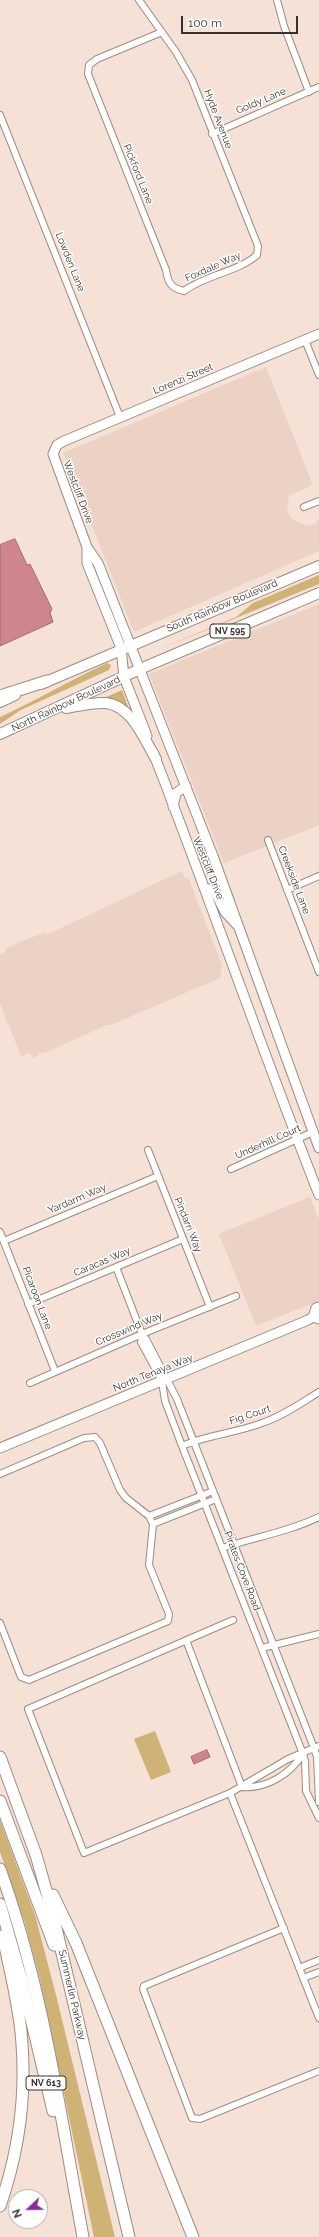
<!DOCTYPE html>
<style>
body{margin:0}
#map{position:relative;width:319px;height:2237px;overflow:hidden;background:#f5e1d6;font-family:Raleway,sans-serif}
canvas{display:block}
.north{position:absolute;left:8px;top:2189px;width:40px;height:40px;box-sizing:border-box;background:#fff;border:1px solid #b0adab;border-radius:50%;rotate:248deg;font-size:11px;font-weight:700;line-height:16px;text-align:center;color:#39312d}
.north::after{content:'';display:block;margin:auto;width:14px;height:18px;background:#852e9b;clip-path:polygon(50% 0,100% 100%,50% 72%,0 100%)}
.scale{position:absolute;left:181px;top:16px;width:117px;height:18px;box-sizing:border-box;border:2px solid #39312d;border-top:0;padding-left:5px;font-size:12px;line-height:14px;white-space:nowrap;color:#39312d;-webkit-text-stroke:3px #fff;paint-order:stroke}
</style>
<div id="map">
<canvas width="319" height="2237"></canvas>
<div class="north">N</div>
<div class="scale">100 m</div>
</div>
<script>
const ctx = document.querySelector('canvas').getContext('2d');
ctx.lineJoin = 'round';
function fillPath(path, color) { ctx.fillStyle = color; ctx.fill(path, 'evenodd'); }
function stroke(path, color, width, dash) { ctx.strokeStyle = color; ctx.lineWidth = width; ctx.lineCap = dash ? 'butt' : 'round'; ctx.setLineDash(dash || []); ctx.stroke(path); }
function label(font, color, halo, rows, align = 'center') {
  ctx.font = font + ' Raleway,sans-serif'; ctx.lineWidth = 3; ctx.setLineDash([]); ctx.textBaseline = 'middle'; ctx.strokeStyle = halo; ctx.fillStyle = color; for (const [text, x, y, turn = 0] of rows) {
    ctx.save(); ctx.translate(x, y); ctx.rotate((+turn || 0) * Math.PI / 180); ctx.textAlign = isNaN(turn) ? turn : align; if (halo) ctx.strokeText(text, 0, 0); ctx.fillText(text, 0, 0); ctx.restore();
  }
}
const built = new Path2D(`
 M266 367 312 483 309 487 289 496 287 511 293 520 307 526 316 523 319 518V551L134 632 63 453Z
 M319 604V825L224 863 149 674Z
 M182 871 185 879 188 877 222 965 220 978 111 1025H107L47 1052 41 1053 38 1050 39 1055 32 1058 30 1053 21 1056 0 1004V954L5 952 6 948 45 932 46 935Z
 M310 1197 319 1220V1301L256 1326 219 1234Z`);
const green = new Path2D(`
 M319 575V584L153 652 236 617 253 603Z
 M107 663 111 665 109 670 21 710 0 724V717C37 700 71 680 107 663Z
 M122 690 129 709 104 698Z
 M155 1731 171 1772 151 1780 134 1739Z
 M0 1820 35 1915 56 1995 115 2237H94L40 1979 25 1923 0 1852Z`);
const water = new Path2D(`
 M15 539 27 565 30 564 52 609 50 613 53 622 0 646V545Z
 M207 1750 210 1757 194 1764 191 1757Z`);
const street = new Path2D(`
 M139 0 176 52 192 80 258 246 257 255C238 272 205 275 184 291 171 288 168 283 166 270L88 74 89 65 97 59 162 32
 M277 0 284 26 309 92
 M0 115 120 417
 M212 134 319 87
 M305 340 319 375
 M304 507 319 501
 M268 840 319 972
 M287 890 319 876
 M148 1150 210 1307
 M231 1169 313 1132
 M0 1232 55 1371
 M4 1241 158 1176
 M116 1267 142 1334 146 1339 177 1399 314 1748 317 1757 319 1802
 M28 1304 183 1239
 M142 1334 141 1342 162 1381 165 1401 182 1446 303 1754 305 1761 306 1791 319 1818
 M30 1383 142 1334 236 1296
 M182 1446C207 1435 236 1433 262 1423 283 1416 301 1403 319 1392
 M0 1474 84 1438 95 1437 100 1443 120 1490 126 1498 149 1516 153 1524 149 1565 169 1614 168 1621 29 1680 21 1677 0 1623
 M149 1516 213 1491
 M153 1524 216 1499
 M222 1548C255 1537 288 1532 319 1517
 M233 1620 28 1709 84 1853 230 1793 288 1759 319 1746
 M186 1640 242 1787
 M262 1648 319 1634
 M242 1787C267 1789 290 1774 303 1754
 M230 1793 319 2018
 M284 1928 144 1986 143 1989 192 2118 200 2119 319 2071
 M299 1968 319 1960
 M303 1978 319 1972`);
const secondary = new Path2D(`
 M319 334 64 441 57 445 53 454 87 547 98 563 213 856 319 1148
 M87 547V563L121 648 124 677 147 736
 M153 752C210 899 261 1048 319 1195
 M173 807 176 793 186 786
 M204 888 214 890 225 912 237 925
 M313 1317 316 1308 319 1307
 M0 1448 308 1320 313 1317 319 1319`);
const primary = new Path2D(`
 M41 684 319 566
 M0 702 15 695
 M66 708C78 706 93 702 106 703 132 706 144 739 156 759
 M0 734 140 669 319 593`);
const highway = new Path2D(`
 M0 696 47 681
 M0 1757 36 1855 52 1911 129 2237
 M0 1801 54 1945
 M0 1869C43 1988 60 2113 83 2237
 M53 1895 76 1943 193 2237
 M0 1904 22 1981 53 2111
 M0 2206C18 2154 26 2098 22 2044 20 2008 10 1972 3 1936`);
const shields = [
 [230,631,40],
 [46,2083,40]
];
const shieldNames = [
 ["NV 595",230,631],
 ["NV 613",46,2083]
];
const streetNames = [
 ["Goldy Lane",261,101,-23],
 ["Hyde Avenue",218,119,69],
 ["Pickford Lane",138,174,68],
 ["Lowden Lane",70,262,68],
 ["Foxdale Way",213,267,-24],
 ["Lorenzi Street",183,379,-23],
 ["Westcliff Drive",78,492,69],
 ["South Rainbow Boulevard",222,606,-23],
 ["North Rainbow Boulevard",66,704,-25],
 ["Westcliff Drive",208,868,68],
 ["Creekside Lane",294,880,69],
 ["Underhill Court",268,1142,-24],
 ["Yardarm Way",77,1199,-23],
 ["Pindarri Way",188,1225,68],
 ["Caracas Way",102,1262,-23],
 ["Picaroon Lane",37,1298,69],
 ["Crosswind Way",129,1329,-23],
 ["North Tenaya Way",153,1373,-22],
 ["Fig Court",250,1415,-18],
 ["Pirates Cove Road",242,1571,69],
 ["Summerlin Parkway",72,1995,77]
];
fillPath(built, '#ecd2c4');
fillPath(green, '#cfb275');
fillPath(water, '#cf858d');
stroke(water, '#a26c70', 1);
stroke(street, '#9e8b82', 8);
stroke(secondary, '#9e8b82', 11);
stroke(primary, '#9e8b82', 12);
stroke(highway, '#9e8b82', 13);
stroke(street, '#fff', 6);
stroke(secondary, '#fff', 9);
stroke(primary, '#fff', 10);
stroke(highway, '#fff', 11);
for (const [x, y, w] of shields) { const box = new Path2D(); box.roundRect(x - w / 2, y - 7, w, 14, 3); ctx.fillStyle = '#fff'; ctx.fill(box); stroke(box, '#39312d', 1); }
label('bold 9px', '#39312d', null, shieldNames);
label('10px', '#39312d', '#fff', streetNames);
</script>
